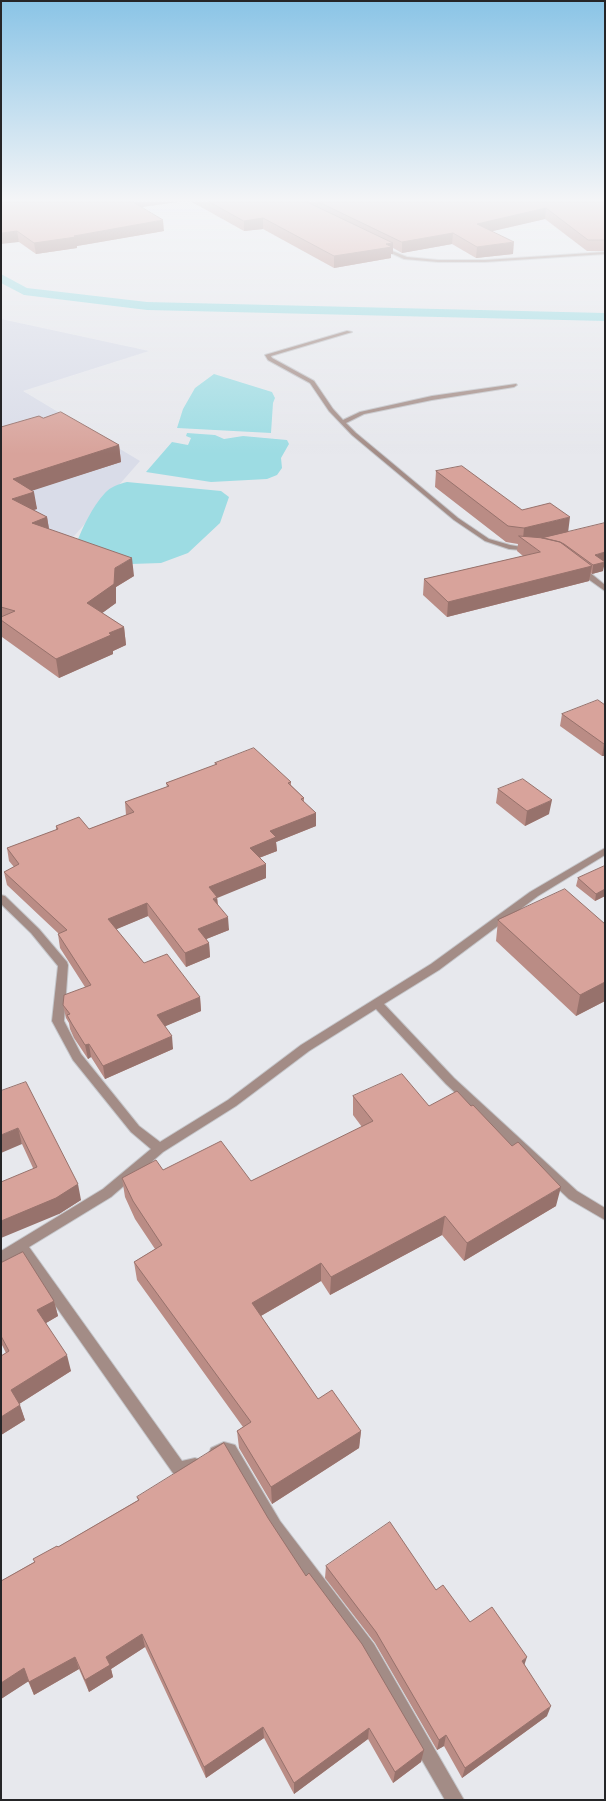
<!DOCTYPE html>
<style>
body{margin:0}
#map{position:relative;width:606px;height:1801px;overflow:hidden;background:#e7e8ed;font-family:"Alegreya Sans",sans-serif}
canvas{display:block}
.frame{position:absolute;inset:0;border:2px solid #252527;pointer-events:none}
</style>
<div id="map">
<canvas width="606" height="1801"></canvas>
<div class="frame"></div>
</div>
<script>
const ctx = document.querySelector('canvas').getContext('2d');
ctx.lineJoin = 'round';
function fillPath(path, color) { ctx.fillStyle = color; ctx.fill(path, 'evenodd'); }
function stroke(path, color, width, dash) { ctx.strokeStyle = color; ctx.lineWidth = width; ctx.lineCap = dash ? 'butt' : 'round'; ctx.setLineDash(dash || []); ctx.stroke(path); }
const built = new Path2D(`
 M1 319 149 351 23 391 140 461 53 560 1 597Z`);
const water = new Path2D(`
 M214 374 272 392 275 398 273 403 271 433 177 428 183 409 195 388Z
 M187 433 215 435 224 439 243 436 287 440 289 444 281 458 282 468 277 475 267 479 211 482 146 472 172 442 188 445 191 438 186 436Z
 M127 482 221 491 229 497 220 523 188 553 161 563 131 564 76 544C83 527 92 507 105 493 110 487 119 484 127 482Z`);
const canal = new Path2D(`
 M1 274 27 288 147 302 605 313V321L147 310 24 295 1 283Z`);
const street = new Path2D(`
 M380 246 407 257 438 260H485L605 252V254L485 262H438L404 259 380 248Z
 M347 331 352 332 271 356 272 358 314 381 333 409 343 420 360 412 432 396 516 384 517 385 514 387 432 400 364 414 346 423 356 433 458 518 489 539 510 545 533 549V551L509 549 485 541 454 520 352 435 329 411 310 383 268 360 265 355Z
 M577 567H583L605 585V591L577 571Z
 M605 848V855L538 896 439 970 384 1004 454 1078 577 1191 605 1208V1220L569 1199 446 1084 376 1009 309 1051 236 1106 163 1152 111 1197 29 1247 182 1461 195 1458 200 1460 202 1465 200 1470 185 1476 173 1473 19 1254 1 1264V1251L103 1189 151 1149 131 1132 73 1060 52 1021 58 966 31 933 1 904V895L5 896 39 929 67 962 68 965 64 1021 81 1054 139 1126 160 1142 228 1100 301 1045 431 964 530 892Z
 M224 1442 235 1445 280 1521 374 1644 464 1800H445L362 1656 270 1531 226 1456 216 1460 211 1458 209 1453 211 1448Z`);
const wall = new Path2D(`
 M1 202 141 207 164 231 77 246V248L36 254 19 242Z
 M192 202H605V251H587L545 219 492 231 513 254 476 258 452 244 402 253 393 248V254H391V258L334 268 263 229 244 231Z
 M43 418 119 445 121 462 32 490 37 509 33 510 47 517 49 529 134 576 116 587V603L102 613 124 627 126 645 113 651V654L59 678 2 637 1 632V427Z
 M436 471 522 510 568 532 605 561H603V571L592 574 591 573 589 581 447 617 423 595 424 579 523 556 517 551 518 544 506 542 435 487Z
 M605 705V756H602L560 726 562 714Z
 M215 763 291 782V785L304 798V802L316 813V826L276 842 277 851 259 858 266 878 217 897 218 905 229 930 206 939 209 943 210 957 186 967 148 916 116 929 144 963 200 997 201 1011 165 1026 173 1049 105 1079 91 1057 88 1059 74 1038 70 1029 69 1023 66 1018 63 1005 85 987 60 948 58 934H59L7 885 4 872 14 867 9 861 7 848 56 830V826L89 829 126 815 125 802 167 787 166 783 216 765Z
 M498 789 549 814 525 826 496 803Z
 M605 866V896L595 901 576 886 578 878Z
 M498 920 605 924V1001L576 1016 496 941Z
 M1 1091 81 1200 59 1214 33 1168 22 1144Z
 M353 1096 429 1106 556 1206 464 1261 442 1235 330 1295 321 1281 261 1316 318 1399 361 1431 359 1448 272 1504 239 1448 237 1431 243 1427 137 1280 134 1262 155 1249 135 1219 125 1197 122 1178 163 1170 251 1181 362 1127 353 1115Z
 M1 1263 54 1301 58 1316 46 1323 71 1371 19 1404 25 1420 1 1435V1356L6 1353 1 1343Z
 M137 1497 268 1518 306 1576 424 1750 421 1762 393 1783 368 1739 294 1794 264 1738 206 1778 145 1647 111 1669 113 1677 89 1692 79 1669 34 1695 28 1681 1 1699V1581L34 1562 58 1547 138 1500Z
 M326 1566 436 1590 470 1622 524 1664 547 1716 462 1778 444 1746 437 1750 375 1643 325 1578Z`);
const shadedWall = new Path2D(`
 M127 202H178L128 209Z
 M546 208 545 219 476 235 477 224Z
 M263 218V229L244 231V221Z
 M163 220 164 231 77 246V248L36 254 34 243Z
 M17 231 19 242 1 244V233Z
 M453 233 452 244 402 253V242Z
 M514 242 513 254 476 258 477 247Z
 M393 243V254H391V258L334 268V256Z
 M119 445 121 462 16 496 13 479Z
 M34 492 37 509 14 516 12 499Z
 M47 517 50 535 32 523Z
 M570 517 568 533 541 538 523 539 524 528Z
 M605 552V561L593 564 595 555Z
 M132 558 134 576 116 587V603L90 622 87 603 115 568Z
 M605 562 603 571 592 574 593 565Z
 M592 566 589 581 447 617 448 602Z
 M124 627 126 645 113 651V654L59 678 56 659 109 633Z
 M605 743V750L604 756H602L604 744Z
 M552 800 549 814 525 826 527 811Z
 M316 813V826L276 842 277 851 251 861 250 848 270 831Z
 M266 864V878L210 901 209 887Z
 M605 889V896L595 901 596 894Z
 M217 897 218 911 213 899Z
 M147 903 148 916 110 932 108 919Z
 M228 917 229 930 199 942 198 929Z
 M209 943 210 957 186 967 185 953Z
 M605 982V1001L576 1016 580 995Z
 M200 997 201 1011 159 1029 157 1015Z
 M172 1036 173 1049 105 1079 103 1066Z
 M89 1044 91 1057 88 1059 85 1045Z
 M18 1128 22 1144 1 1153V1135Z
 M78 1184 81 1200 59 1214 1 1238V1221Z
 M561 1187 556 1206 464 1261 467 1243Z
 M445 1216 442 1235 330 1295 331 1277Z
 M321 1263V1281L252 1321V1303Z
 M54 1301 58 1316 41 1326 37 1310Z
 M67 1355 71 1371 16 1406 11 1390Z
 M20 1405 25 1420 1 1435V1417Z
 M361 1431 359 1448 272 1504 271 1487Z
 M142 1634 145 1647 111 1669 113 1677 89 1692 85 1680 106 1657Z
 M75 1657 79 1669 34 1695 29 1682Z
 M527 1657 523 1669 522 1661Z
 M24 1668 29 1681 1 1699V1683Z
 M551 1706 547 1716 462 1778 465 1768Z
 M263 1727 264 1738 206 1778 204 1767Z
 M369 1728 368 1739 294 1794V1783Z
 M446 1735 444 1746 437 1750 439 1740Z
 M424 1750 421 1762 393 1783 395 1772Z`);
const building = new Path2D(`
 M1 202H133L163 220 74 236 76 237 34 243 17 231 1 233Z
 M210 202H307L393 243 386 244 392 247 334 256 263 218 244 221Z
 M319 202H605V240H588L546 208 477 224 514 242 477 247 453 233 402 242Z
 M61 412 119 445 13 479 34 492 12 499 47 517 32 523 132 558 115 568 114 584 87 603 124 627 109 633 111 635 56 659 1 620V617L15 611 1 607V427L39 416 43 418Z
 M462 466 522 510 550 503 570 517 524 528 508 526 436 471Z
 M605 523V552L595 555 605 562 593 565 564 544 560 542 542 538Z
 M519 536 544 538 560 542 592 566 448 602 424 579 540 552Z
 M598 700 605 705V743L604 744 562 714Z
 M254 748 291 782 288 783 304 798 301 799 316 813 270 831 276 837 250 848 266 864 209 887 217 897 213 899 228 917 198 929 209 943 185 953 147 903 108 919 144 963 167 954 200 997 157 1015 172 1036 103 1066 89 1044 85 1045 72 1024 67 1015 70 1014 63 1005 64 995 91 985 58 934 67 930 4 872 19 864 7 848 58 829 56 826 79 817 89 829 134 812 125 802 169 786 166 783 217 764 215 763Z
 M523 779 552 800 527 811 498 789Z
 M604 866H605V889L596 894 578 878Z
 M565 889 605 924V982L580 995 498 920Z
 M402 1074 429 1106 457 1091 471 1106 473 1105 512 1146 518 1142 561 1187 467 1243 445 1216 331 1277 321 1263 252 1303 318 1399 332 1390 361 1431 271 1487 237 1431 251 1422 134 1262 162 1245 133 1201 122 1178 156 1160 163 1170 221 1141 251 1181 373 1121 353 1096Z
 M26 1082 78 1184 56 1198 1 1221V1182L37 1167 18 1128 1 1135V1091Z
 M23 1252 54 1301 37 1310 67 1355 11 1390 20 1405 1 1417V1356L9 1351 1 1336V1263Z
 M224 1443 268 1518 306 1576 309 1573 362 1644 424 1750 395 1772 369 1728 294 1783 263 1727 204 1767 142 1634 106 1657 110 1665 85 1680 75 1657 29 1682 24 1668 1 1683V1581L35 1562 33 1559 57 1546 58 1547 139 1500 137 1497Z
 M390 1522 436 1590 443 1585 470 1622 492 1607 527 1657 522 1661 551 1706 465 1768 446 1735 439 1740 376 1632 326 1566Z`);
fillPath(built, '#d9dce8');
fillPath(water, '#9ddce3');
fillPath(canal, '#9ddce3');
stroke(street, '#c4c5c9', 2);
fillPath(street, '#a38c86');
fillPath(wall, '#ba8c85');
fillPath(shadedWall, '#97726c');
fillPath(building, '#d8a39b');
stroke(building, '#97726c', 1);
const sky = ctx.createLinearGradient(0, 0, 0, 454);
sky.addColorStop(0, '#8ac4e6');
sky.addColorStop(0.44, '#f4f5f7');
sky.addColorStop(1, '#f4f5f700');
ctx.fillStyle = sky;
ctx.fillRect(0, 0, 606, 454);
</script>
